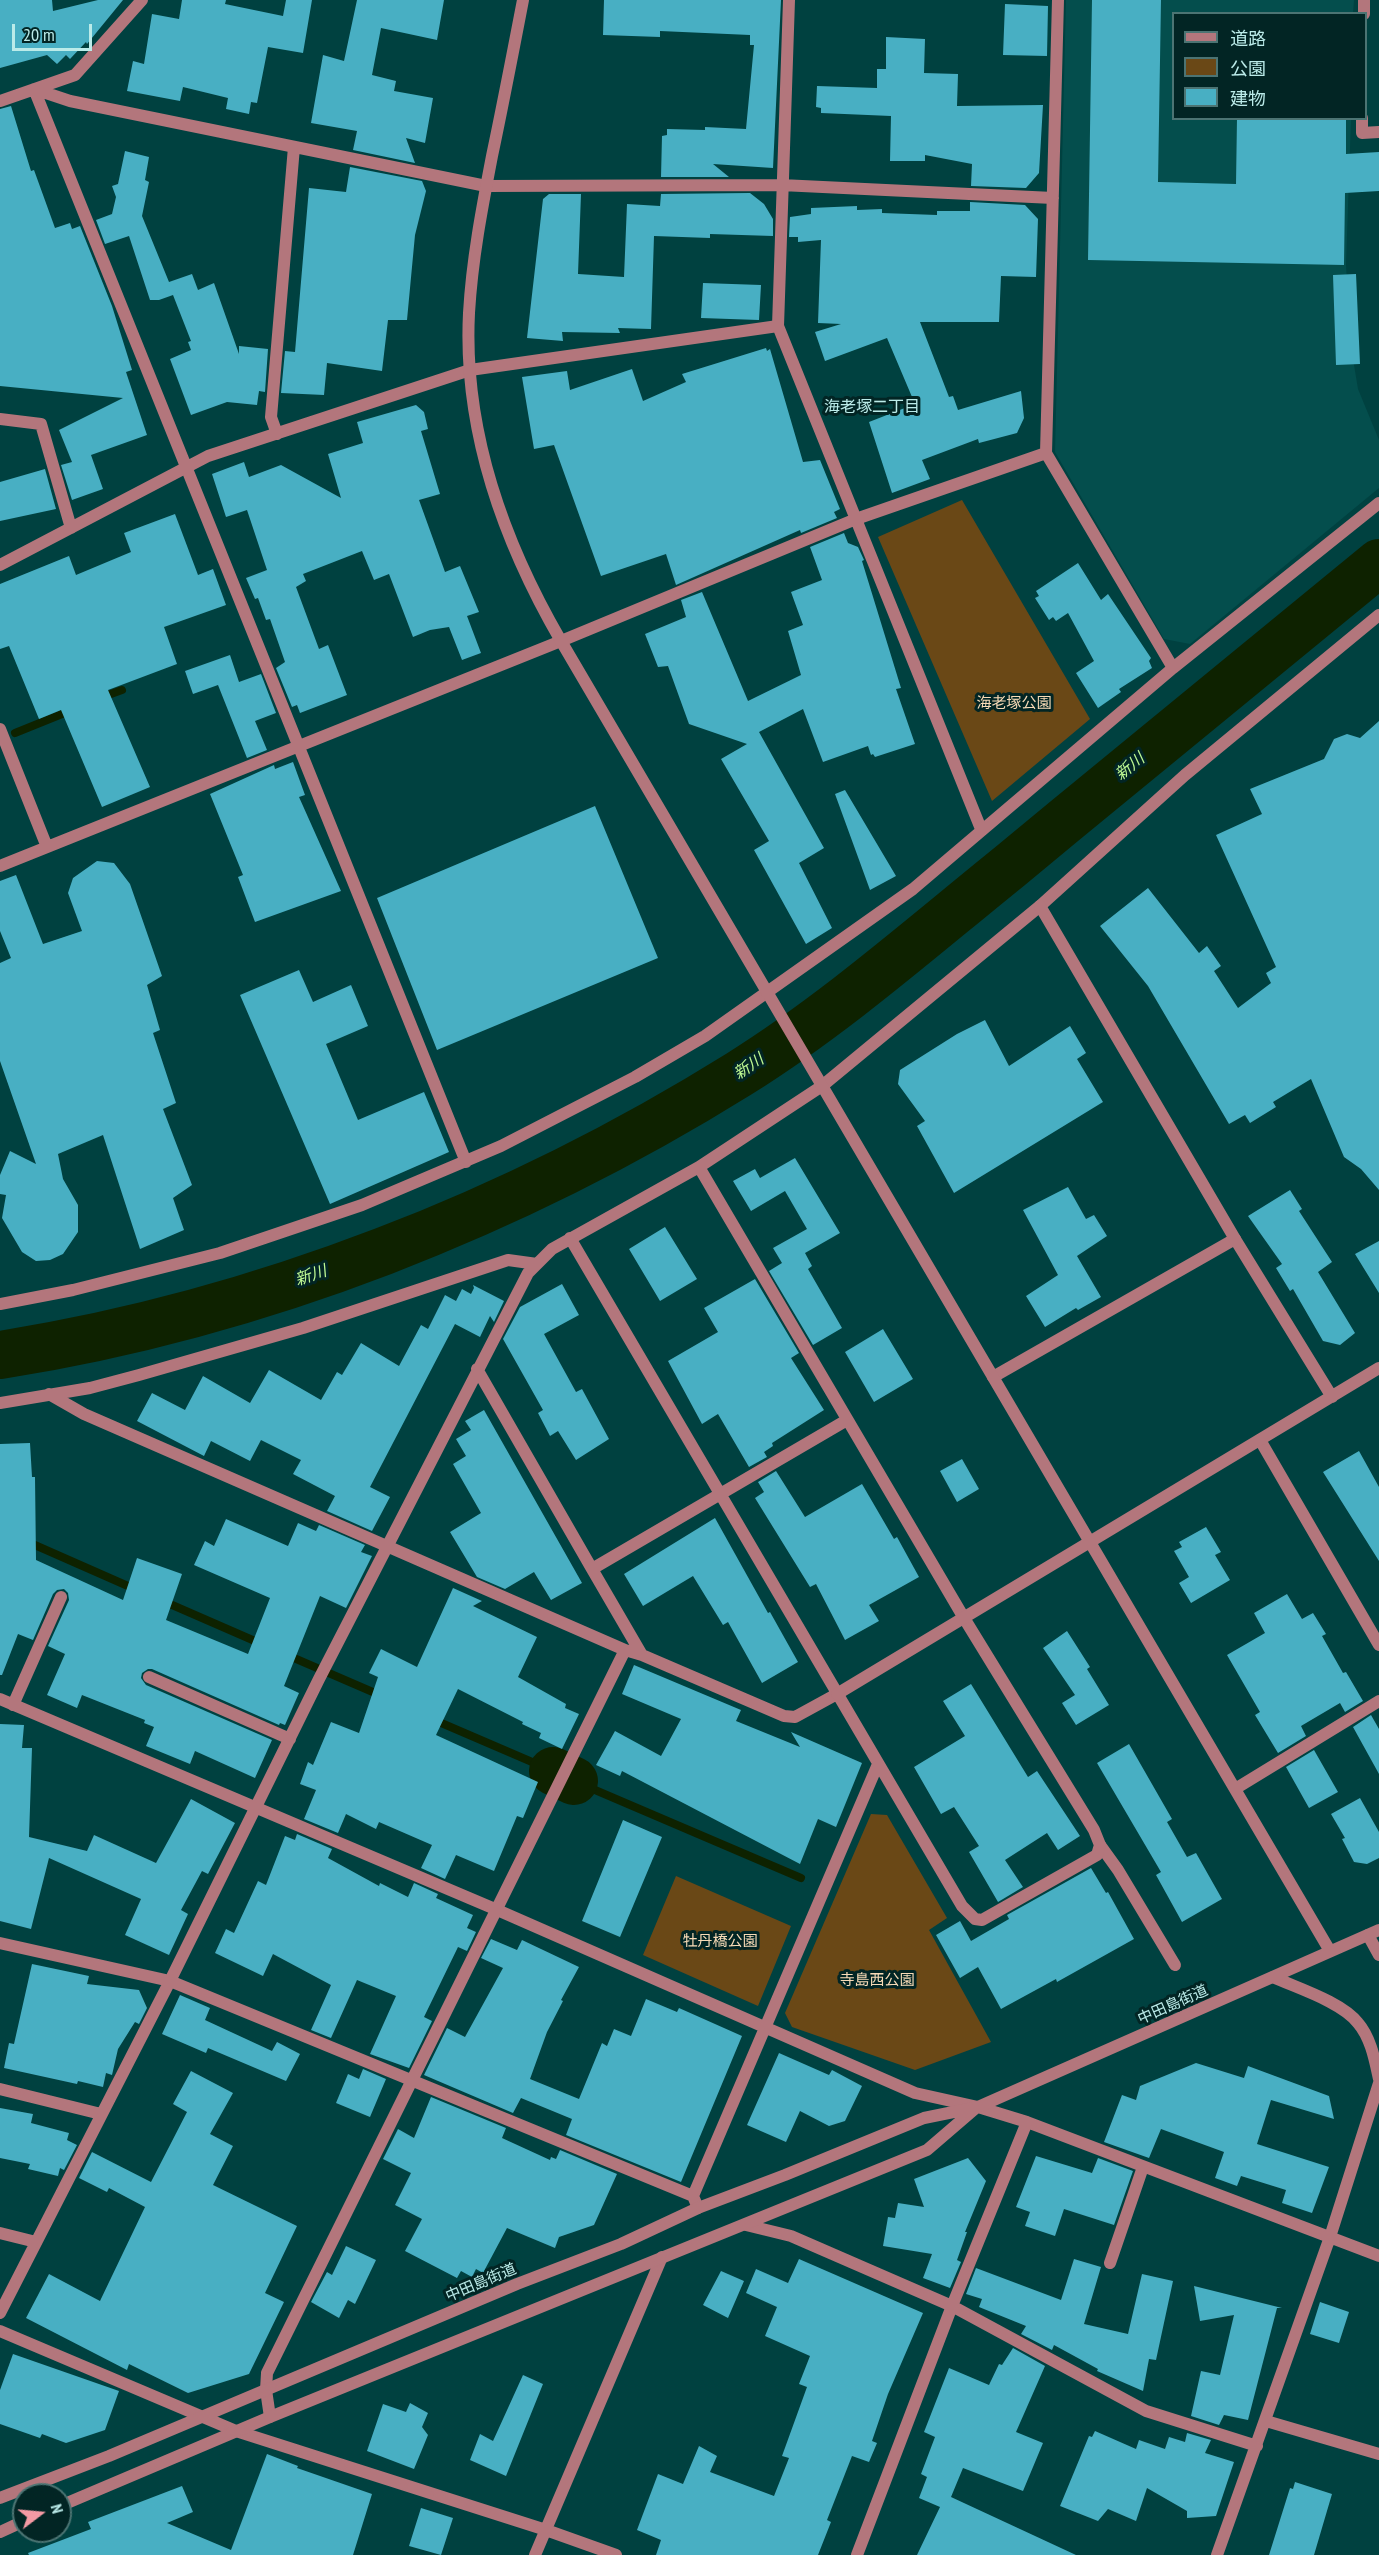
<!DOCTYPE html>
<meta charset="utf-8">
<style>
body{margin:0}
#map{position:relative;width:1379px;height:2555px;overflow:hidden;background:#004140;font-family:"PT Sans Narrow","Noto Sans JP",sans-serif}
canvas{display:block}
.legend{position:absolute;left:1172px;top:12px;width:195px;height:108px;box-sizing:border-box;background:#022524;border:2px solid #4c7473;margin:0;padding:8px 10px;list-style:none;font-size:18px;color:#bbebe9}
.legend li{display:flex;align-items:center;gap:12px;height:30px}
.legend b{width:30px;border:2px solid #4c7473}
.north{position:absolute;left:12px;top:2483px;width:60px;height:60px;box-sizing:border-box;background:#022524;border:2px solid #4c7473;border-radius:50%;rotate:74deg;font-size:16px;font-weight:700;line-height:24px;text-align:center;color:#bbebe9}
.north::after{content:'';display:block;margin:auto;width:21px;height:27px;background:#f49aa4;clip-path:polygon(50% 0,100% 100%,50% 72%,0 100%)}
.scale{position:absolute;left:12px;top:24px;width:80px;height:27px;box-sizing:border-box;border:3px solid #bbebe9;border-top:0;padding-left:8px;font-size:18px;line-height:21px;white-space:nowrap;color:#bbebe9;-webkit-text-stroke:4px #022524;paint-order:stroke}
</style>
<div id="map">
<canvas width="1379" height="2555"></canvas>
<ul class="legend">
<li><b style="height:8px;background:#b3767c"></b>道路</li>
<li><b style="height:16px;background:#6a4816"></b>公園</li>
<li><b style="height:16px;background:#48afc3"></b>建物</li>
</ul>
<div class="north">N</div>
<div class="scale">20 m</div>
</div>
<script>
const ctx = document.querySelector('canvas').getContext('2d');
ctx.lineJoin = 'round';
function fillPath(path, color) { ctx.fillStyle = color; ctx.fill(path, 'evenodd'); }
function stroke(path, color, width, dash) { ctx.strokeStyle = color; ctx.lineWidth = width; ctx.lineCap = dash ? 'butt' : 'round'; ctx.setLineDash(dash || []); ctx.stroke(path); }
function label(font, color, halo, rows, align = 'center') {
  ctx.font = font + ' "PT Sans Narrow","Noto Sans JP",sans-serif'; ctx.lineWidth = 6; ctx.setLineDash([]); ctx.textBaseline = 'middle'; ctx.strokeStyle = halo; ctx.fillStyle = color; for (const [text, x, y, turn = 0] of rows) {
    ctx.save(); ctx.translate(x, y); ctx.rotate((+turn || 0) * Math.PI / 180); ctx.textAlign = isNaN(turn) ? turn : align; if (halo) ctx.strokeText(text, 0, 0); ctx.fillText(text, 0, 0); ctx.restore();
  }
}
const built = new Path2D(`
 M1066 0H1354L1353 13 1174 14V118L1351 119 1346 265 1351 347 1358 389 1379 440V488L1190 644 1164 639 1055 452Z`);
const green = new Path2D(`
 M962 500 1090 719 992 801 878 537Z
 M871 1814 887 1815 947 1918 929 1930 991 2042 915 2070 792 2027 785 2013Z
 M676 1876 791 1926 758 2006 643 1955Z`);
const stream = new Path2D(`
 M100 698 122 690
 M15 733 72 710
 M28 1542 137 1590
 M163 1601 264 1645
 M287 1655 382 1696
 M432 1719 553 1771
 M574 1781 801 1878`);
const river = new Path2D(`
 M0 1355C260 1314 516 1213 739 1074 835 1014 921 938 1009 867 1132 765 1256 664 1379 563
 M553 1771 574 1781`);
const building = new Path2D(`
 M0 0H52L53 11 98 0H123L87 44 86 42 70 59 66 55 57 64 47 55 0 68Z
 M182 0H226L225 4 283 16 286 0H312L303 53 268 47 257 103 251 102 249 114 226 109 228 98 183 87 180 101 127 91 133 61 144 64 152 14 179 19Z
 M357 0H444L437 40 381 28 372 75 396 81 394 91 433 98 425 143 406 138 415 163 353 150 357 131 311 123 323 55 344 61Z
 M604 0H781L773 168 713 164 729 177H661L662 136 667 135V129L705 130V127L746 129 754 45H750V35L660 31V37L603 35Z
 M1092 0H1161L1158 182 1236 184 1237 118H1346V154L1379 152V191L1345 193 1344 265 1088 260Z
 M1005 4 1048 6 1047 56 1003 55Z
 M886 37 925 39 924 73 958 74 957 106 1043 105 1039 173 1026 188 971 186 972 164 925 155V161H890L891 116 821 113V108L816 107 817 86 877 88V69H886Z
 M11 106 31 171 34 170 55 228 70 223 72 229 80 226 112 306 132 370 126 372 147 435 91 455 103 489 72 500 61 465 72 462 59 430 123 398 0 386V109Z
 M125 151 149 157 145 180 149 182 142 216 169 282 192 274 198 290 214 283 239 354V346L268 349 265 392 259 391 257 405 227 402 191 415 170 359 191 350 188 342 191 341 173 295 159 300H150L129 236 105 244 96 220 112 214 116 197 112 186 118 184Z
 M350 167 422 181 426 191 415 235 407 320H388L382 371 327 363 324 395 281 393 285 351 295 352 309 188 346 192Z
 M750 193 764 204 773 219V236L710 234V238L654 236 651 329 618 328 620 333 562 332 563 341 527 338 543 199 549 194H581L578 274 624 277 627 204 660 206 661 194Z
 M970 202 1025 205 1038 219 1036 277 1001 276 999 322H920L949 397 953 396 958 410 1021 391 1024 418 1017 433 979 443 978 439 922 460 930 479 892 493 869 422 915 404 887 338 825 361 815 332 841 324 818 323 821 240 798 242V237H789L790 217 811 214V208L857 206V210L882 209V213L937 215V211H970Z
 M1356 274 1360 364 1336 365 1333 275Z
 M703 283 761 285 759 320 701 318Z
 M766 348 767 351 770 349 803 462 820 460 840 509 834 512 837 518 801 533 800 530 676 585 666 554 601 576 554 445 534 449 522 377 567 371 570 390 632 369 643 401 686 382 682 374Z
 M416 405 424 412 428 429 421 431 440 494 419 500 445 572 460 566 479 612 467 616 481 653 462 660 449 627 430 630 413 637 389 574 374 580 362 551 303 574 306 581 296 587 319 649 328 645 347 695 300 713 297 705 292 707 276 668 285 662 270 619 266 620 258 598 255 599 246 578 267 570 247 510 226 517 212 474 244 462 249 477 281 465 341 498 328 454 363 443 357 422Z
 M45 469 56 509 0 521V482Z
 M175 514 198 575 213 569 226 605 164 627 177 664 108 690 150 787 102 807 61 710 39 719 9 646 0 649V584L69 556 76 575 131 552 124 533Z
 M844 533 848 543 858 547 864 560 862 561 901 688 896 689 915 744 875 757 873 754 871 755 868 746 823 762 803 709 759 732 824 848 799 863 832 928 806 944 754 850 769 841 721 759 747 744 689 724 668 666 658 667 645 634 686 617 681 600 702 592 748 701 801 675 788 631 803 625 791 592 822 580 810 547Z
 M1078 563 1101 600 1108 594 1151 658 1149 661 1152 668 1119 689 1121 692 1098 708 1076 673 1094 661 1068 613 1056 621 1053 617 1049 620 1035 598 1039 596 1036 591Z
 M230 655 239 682 261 674 276 713 255 721 267 750 247 758 218 685 193 694 185 671Z
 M1379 721V1190L1361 1169 1344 1157 1311 1079 1273 1102 1276 1107 1250 1123 1245 1115 1229 1124 1148 986 1100 926 1148 888 1199 953 1207 946 1221 966 1214 971 1238 1008 1271 983 1266 973 1276 967 1216 835 1262 814 1250 789 1324 759 1334 739 1347 734 1360 738Z
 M293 762 305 795 299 797 341 891 255 922 238 877 243 875 210 794 274 765 275 769Z
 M845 790 896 876 870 890 835 794Z
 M595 806 658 958 437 1050 377 898Z
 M97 861 114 863 130 884 162 976 147 985 160 1030 153 1033 176 1103 163 1109 192 1185 173 1198 184 1230 140 1249 103 1135 58 1154 63 1179 78 1205V1232L63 1254 50 1260 36 1261 22 1252 2 1218 6 1195 0 1194V1175L10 1151 36 1164 0 1061V963L11 958 0 931V881L16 875 43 944 82 931 68 893 73 878Z
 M299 970 313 1002 351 985 368 1026 326 1044 358 1120 424 1092 449 1152 330 1204 240 995Z
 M985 1020 1009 1066 1070 1026 1086 1053 1077 1059 1103 1102 954 1193 917 1126 925 1121 898 1084 900 1070 957 1034Z
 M795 1158 840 1233 805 1253 812 1266 808 1269 842 1328 813 1345 769 1271 782 1263 773 1248 807 1229 785 1191 751 1211 733 1181 755 1169 760 1178Z
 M1068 1187 1086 1219 1094 1215 1107 1236 1077 1256 1101 1297 1078 1310 1076 1308 1045 1327 1026 1296 1058 1275 1023 1210Z
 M1290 1190 1302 1209 1299 1211 1332 1262 1318 1272 1355 1333 1340 1345 1323 1341 1293 1289 1290 1291 1276 1268 1282 1264 1248 1216Z
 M665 1227 697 1279 660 1301 629 1249Z
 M1379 1241V1293L1355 1254Z
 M755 1279 799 1353 791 1358 824 1410 772 1443 773 1446 764 1452 767 1457 749 1467 718 1414 702 1424 668 1361 718 1332 704 1308Z
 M562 1284 579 1315 544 1334 576 1392 582 1389 609 1439 576 1460 558 1431 550 1436 538 1413 543 1410 503 1339 520 1307Z
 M473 1285 504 1301 494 1322 490 1316 480 1337 455 1324 370 1487 390 1497 372 1531 327 1511 335 1496 293 1474 301 1460 261 1440 250 1461 211 1441 204 1456 137 1421 152 1393 185 1410 203 1376 250 1403 269 1370 321 1400 337 1372 342 1375 361 1343 399 1366 421 1325 428 1329 445 1295 456 1301 462 1289 471 1294 474 1288Z
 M883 1329 913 1379 874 1402 845 1352Z
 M484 1410 582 1583 551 1600 534 1572 505 1589 477 1577 450 1532 481 1513 453 1464 466 1456 456 1439 471 1430 465 1421Z
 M30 1443 32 1477H35L36 1560 123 1600 137 1558 182 1574 166 1620 248 1654 270 1598 194 1565 205 1541 214 1546 226 1519 288 1546 298 1523 316 1531 319 1525 365 1545 361 1552 372 1556 346 1608 320 1596 284 1686 299 1693 285 1725 280 1723 279 1725 152 1669H148L142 1673 141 1678 146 1685 272 1740 255 1778 195 1751 190 1764 146 1746 154 1727 144 1723 145 1720 82 1695 77 1708 47 1695 65 1654 48 1646 69 1600 68 1593 64 1589 57 1590 53 1594 33 1640 18 1634 2 1675H0V1444Z
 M1359 1451 1379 1487V1561L1323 1472Z
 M962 1459 979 1489 957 1502 940 1471Z
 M776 1471 805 1517 862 1484 894 1539 897 1537 919 1577 869 1605 879 1621 845 1640 816 1584 810 1587 755 1498 764 1492 758 1482Z
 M715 1518 768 1613 770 1612 798 1662 762 1683 728 1622 723 1625 693 1576 643 1606 624 1574Z
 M1206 1527 1221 1552 1215 1555 1230 1580 1191 1603 1179 1583 1189 1577 1174 1551 1182 1547 1179 1542Z
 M453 1588 482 1601 473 1606 537 1637 518 1677 566 1704 565 1708 579 1714 562 1749 539 1738 541 1733 522 1724 523 1722 458 1689 436 1735 538 1782 523 1818 517 1816 494 1871 456 1855 445 1879 421 1868 432 1845 379 1822 376 1829 346 1814 338 1833 304 1819 316 1790 300 1784 308 1762 313 1765 331 1722 359 1733 378 1677 369 1673 381 1649 417 1667Z
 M1287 1594 1302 1619 1313 1613 1326 1634 1322 1636 1343 1673 1346 1672 1363 1701 1345 1712 1340 1703 1301 1726 1306 1736 1278 1753 1255 1715 1260 1712 1227 1655 1265 1633 1254 1613Z
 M1067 1631 1090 1667 1087 1669 1109 1705 1076 1725 1062 1703 1075 1695 1043 1648Z
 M634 1665 741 1710 736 1721 800 1747 791 1732 862 1763 836 1827 818 1819 800 1864 622 1771 620 1776 596 1765 615 1731 661 1756 681 1719 622 1694Z
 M971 1684 1028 1777 1037 1771 1080 1836 1058 1850 1047 1833 1005 1860 1023 1887 998 1902 969 1852 979 1846 954 1807 941 1814 914 1767 965 1736 943 1701Z
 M1371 1715 1379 1729V1774L1353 1727Z
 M0 1724 24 1725 22 1748H32L29 1837 87 1851 94 1835 156 1863 191 1799 235 1823 208 1874 202 1871 181 1910 188 1914 169 1955 125 1935 141 1899 49 1858 31 1929 0 1921Z
 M1129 1744 1172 1819 1167 1822 1187 1857 1196 1853 1222 1899 1182 1922 1156 1875 1161 1872 1097 1763Z
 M1314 1750 1338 1792 1309 1808 1286 1767Z
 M1360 1798 1379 1832V1858L1367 1864 1354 1862 1342 1839 1345 1838 1331 1814Z
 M623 1820 662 1837 620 1937 582 1921Z
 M297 1834 332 1849 328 1858 379 1886 380 1883 408 1897 414 1883 438 1894 436 1898 473 1915 467 1928 476 1932 467 1951 458 1947 424 2017 432 2021 409 2068 370 2054 396 1996 357 1980 331 2038 311 2030 331 1985 273 1954 263 1976 215 1953 226 1929 234 1933 258 1881 266 1885 285 1836 295 1840Z
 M1091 1868 1106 1893 1108 1892 1134 1939 1057 1982 1056 1979 1001 2009 978 1967 960 1978 936 1935 960 1921 971 1941 1009 1919 1007 1915Z
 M491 1939 517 1950 522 1940 579 1967 561 2000 563 2001 547 2032 530 2079 579 2099 602 2043 607 2046 614 2029 631 2036 646 1999 677 2012 679 2008 742 2036 681 2182 566 2135 572 2119 521 2098 513 2113 424 2075 447 2028 465 2037 503 1968 481 1958Z
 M32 1964 89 1976 87 1984 139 1990 147 2008 139 2024 135 2022 118 2049 112 2075 106 2073 103 2087 78 2081 77 2084 4 2068 9 2043 14 2044Z
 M180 1995 210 2008 205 2020 272 2051 277 2042 300 2054 286 2081 208 2048 206 2053 162 2034Z
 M779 2053 829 2075 832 2070 862 2086 845 2121 829 2126 800 2111 786 2142 747 2125Z
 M1196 2063 1244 2078 1248 2066 1329 2096 1334 2119 1271 2100 1257 2144 1329 2167 1312 2213 1282 2203 1286 2190 1241 2176 1237 2186 1215 2178 1224 2152 1161 2129 1149 2158 1104 2142 1122 2095 1136 2100 1140 2086Z
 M363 2069 386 2079 370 2117 336 2103 348 2074 359 2079Z
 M191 2071 233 2093 210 2134 233 2146 213 2185 297 2226 265 2293 284 2302 249 2374 188 2393 129 2364 127 2370 26 2318 49 2274 100 2301 145 2207 109 2188 107 2192 79 2178 92 2152 151 2182 187 2112 173 2104Z
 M431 2097 506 2128 502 2138 550 2160 551 2157 556 2159 560 2150 617 2174 594 2225 559 2237 555 2248 507 2228 483 2273 476 2269 472 2277 461 2271 457 2278 405 2251 422 2219 395 2205 411 2173 383 2159 398 2129 414 2138Z
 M0 2108 33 2114 31 2123 69 2133 67 2140 77 2145 64 2170 60 2168 58 2176 28 2169 30 2164 0 2158Z
 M1036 2156 1092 2173 1098 2158 1133 2171 1114 2225 1064 2209 1055 2236 1025 2226 1030 2212 1016 2207Z
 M968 2158 986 2181 965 2232H967L957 2260 961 2262 950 2288 923 2278 932 2254 883 2246 888 2217 895 2218 898 2203 924 2207 914 2179Z
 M346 2246 376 2260 355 2304 348 2300 339 2318 311 2302 327 2272 332 2275Z
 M799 2259 923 2313 888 2394 872 2441 877 2443 869 2462 852 2456 827 2520 831 2522 818 2555H656L661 2540 637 2530 658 2474 683 2484 699 2446 717 2456 710 2472 774 2496 789 2458 782 2456 807 2387 799 2384 810 2356 765 2336 777 2307 746 2293 756 2269 788 2283Z
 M1074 2259 1101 2267 1084 2324 1128 2334 1142 2274 1173 2281 1156 2360 1149 2359 1143 2391 1097 2371 1098 2369 1054 2345 1052 2350 1021 2334 1026 2326 979 2307 982 2299 966 2294 976 2268 1061 2300Z
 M721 2271 744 2281 728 2318 703 2305Z
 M1194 2286 1282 2308H1277L1248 2420 1224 2415 1219 2425 1191 2416 1201 2371 1220 2375 1234 2315 1200 2321Z
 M1320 2302 1349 2312 1339 2343 1310 2334Z
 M1013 2348 1045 2366 1016 2432 1043 2443 1023 2491 963 2468 951 2497 1076 2555H917L940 2507 919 2498 927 2477 921 2474 935 2437 924 2432 949 2368 989 2385 999 2364 1002 2365Z
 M13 2354 119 2391 105 2430 66 2443 42 2434 40 2438 0 2424V2390Z
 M523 2375 543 2384 506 2476 470 2460 480 2434 493 2441Z
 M410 2403 428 2413 422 2427 428 2435 414 2469 367 2451 383 2404 406 2412Z
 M1095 2431 1136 2449 1139 2440 1165 2449 1169 2437 1185 2442 1187 2433 1211 2440 1205 2453 1234 2462 1216 2516 1187 2518V2511L1147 2488 1136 2521 1108 2509 1098 2521 1060 2506 1089 2436 1092 2437Z
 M267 2454 298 2466 297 2468 372 2494 353 2555H29L28 2553 91 2529 88 2522 182 2486 193 2512 167 2523 231 2550Z
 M1295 2482 1332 2494 1314 2555H1269L1290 2488 1293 2489Z
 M421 2508 453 2518 441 2555 409 2546Z`);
const pedestrian = new Path2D(`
 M1100 1845 1118 1870 1175 1965`);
const minor = new Path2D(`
 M789 0 778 326 981 829
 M1058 0 1046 453 1173 668
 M1364 14V0
 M34 89 466 1162
 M34 89 70 101 486 186 781 185 1053 198
 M0 101 75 75 142 0
 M1362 118V133L1379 132
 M0 419 41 424 71 528
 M277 434 271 417 294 147
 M0 565 208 456 470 370 778 326
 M0 729 47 847
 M0 866 561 641 856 519 1046 453
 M570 1238 962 1906 975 1919 982 1920 1097 1855 1100 1845 1094 1830 964 1618 699 1167
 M0 1304 73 1290 220 1253 362 1205 501 1146 635 1077 705 1036 913 889 1173 668 1379 503
 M477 1369 592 1569 847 1420
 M993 1377 1235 1239
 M49 1394 84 1414 625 1650 642 1655 784 1716 795 1717 837 1694
 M0 1403 90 1388 139 1375 303 1328 508 1260 537 1264
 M1260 1440 1379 1645
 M592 1569 642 1655
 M149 1677 290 1739
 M0 1699 495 1909 915 2093 978 2107 1027 2122 1379 2256
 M13 1705 61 1597
 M1368 1935 1379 1955
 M0 1943 170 1981 693 2196 698 2208
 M1273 1977C1297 1988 1342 2002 1358 2023 1371 2038 1375 2061 1379 2079
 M0 2089 101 2114
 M693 2196 878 1764
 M746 2225 791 2236 952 2306 1146 2411 1257 2446
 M0 2233 36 2242
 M1110 2263 1143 2167
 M0 2313 170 1981 319 1679 528 1273 552 1249 699 1167 822 1086 1040 906 1185 775 1379 615
 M0 2331 236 2431 546 2530 616 2555
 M270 2417 266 2390 267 2373 625 1650
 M1266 2421 1379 2454
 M535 2555 662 2257
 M857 2555 952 2306 1027 2122
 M1217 2555 1330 2237 1379 2083`);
const tertiary = new Path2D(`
 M523 0C513 52 503 104 492 156 482 208 472 260 469 313 463 431 503 541 561 641L1330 1951
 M1040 906 1235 1239 1332 1397
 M837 1694 1379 1368
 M1235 1789 1379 1701
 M0 2498 109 2456 517 2284 621 2244 698 2208 785 2175 924 2118 978 2107 1379 1930
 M60 2506 270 2417 927 2150 977 2107
 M0 2532 24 2521`);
const parkNames = [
 ["海老塚公園",1014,704],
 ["牡丹橋公園",720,1942],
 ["寺島西公園",877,1981]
];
const streetNames = [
 ["中田島街道",1173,2005,-24],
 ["中田島街道",481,2283,-23]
];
const neighbourhoodNames = [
 ["海老塚二丁目",872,407]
];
const waterNames = [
 ["新川",1130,767,-39],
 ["新川",749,1067,-34],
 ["新川",311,1276,-19]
];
fillPath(built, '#044e4d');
fillPath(green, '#6a4816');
stroke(stream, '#0e2200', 8);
stroke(river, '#0e2200', 48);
fillPath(building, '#48afc3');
stroke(pedestrian, '#b3767c', 12);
stroke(minor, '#b3767c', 12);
stroke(tertiary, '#b3767c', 12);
label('15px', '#f8dbb7', '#022524', parkNames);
label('15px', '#bbebe9', '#022524', streetNames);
label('16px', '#bbebe9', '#022524', neighbourhoodNames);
label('italic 16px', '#bff994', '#022524', waterNames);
</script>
